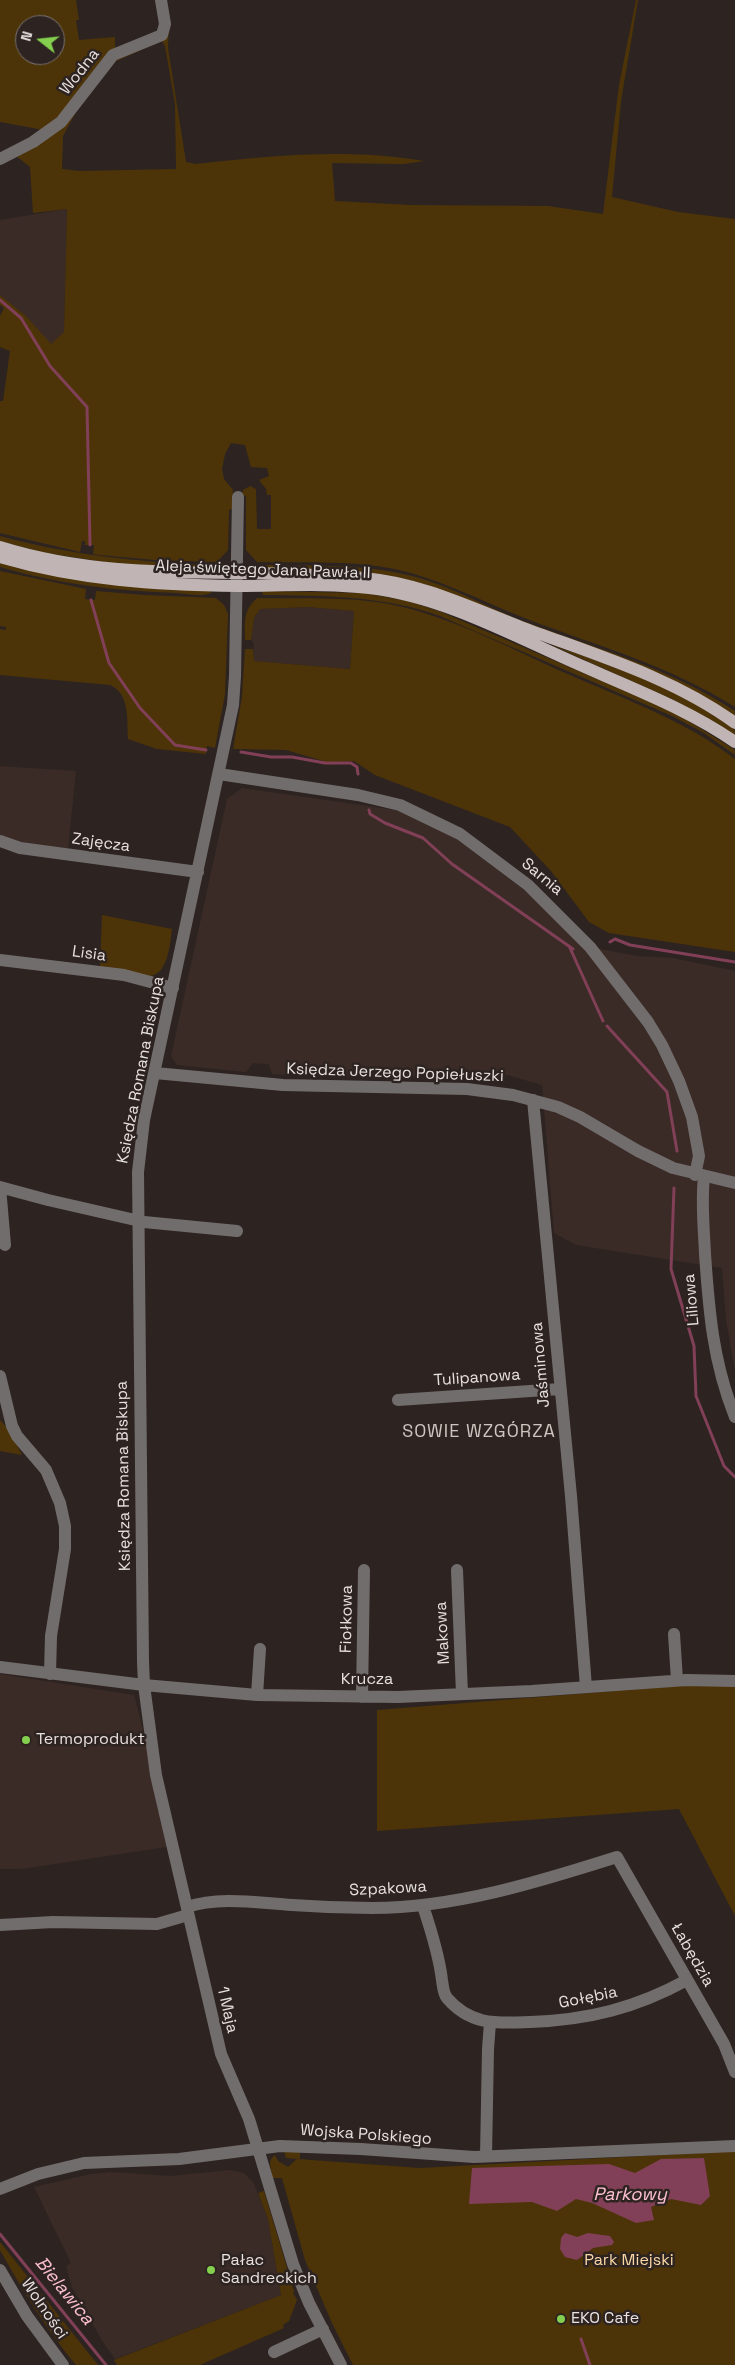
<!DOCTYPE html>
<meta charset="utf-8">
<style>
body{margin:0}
#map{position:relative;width:735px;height:2365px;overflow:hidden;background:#2d2421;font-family:"Space Grotesk",sans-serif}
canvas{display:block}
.north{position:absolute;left:15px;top:15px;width:50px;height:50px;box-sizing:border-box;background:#2d2421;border:1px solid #77706d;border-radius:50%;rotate:286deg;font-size:14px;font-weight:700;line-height:20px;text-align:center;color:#e7e1df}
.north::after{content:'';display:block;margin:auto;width:18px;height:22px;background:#84d04e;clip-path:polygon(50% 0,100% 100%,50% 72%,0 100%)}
</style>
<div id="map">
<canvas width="735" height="2365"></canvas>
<div class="north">N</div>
</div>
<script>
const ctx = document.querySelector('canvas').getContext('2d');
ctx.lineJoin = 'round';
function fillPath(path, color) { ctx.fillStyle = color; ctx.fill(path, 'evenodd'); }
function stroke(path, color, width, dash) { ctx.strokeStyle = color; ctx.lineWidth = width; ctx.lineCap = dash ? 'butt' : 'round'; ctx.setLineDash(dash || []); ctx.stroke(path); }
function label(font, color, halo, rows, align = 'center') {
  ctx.font = font + ' "Space Grotesk",sans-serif'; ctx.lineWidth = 5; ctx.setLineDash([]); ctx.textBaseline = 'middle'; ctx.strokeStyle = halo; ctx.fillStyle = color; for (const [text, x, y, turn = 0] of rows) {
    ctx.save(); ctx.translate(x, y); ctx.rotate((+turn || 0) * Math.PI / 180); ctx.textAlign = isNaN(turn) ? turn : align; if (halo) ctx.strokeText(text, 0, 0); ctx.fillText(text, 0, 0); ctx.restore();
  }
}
const built = new Path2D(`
 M67 209 64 332 51 345 26 316 0 295V220Z
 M307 607 354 611 350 669 253 661 254 643 251 640 254 618 260 609Z
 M0 766 76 771 68 849 40 847 0 838Z
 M242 788 417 813 460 834 590 947 637 956 673 958 735 971V1370L726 1321 722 1268 576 1245 554 1233 542 1085 507 1075 321 1077 272 1074 269 1064 253 1063 246 1072 177 1065 171 1056 227 799Z
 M0 1674 134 1695 173 1846 22 1869H0Z
 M230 2170 244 2173 253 2182 268 2219 281 2295 115 2359 101 2339 72 2287 66 2266 71 2263 34 2187 91 2174 111 2172 170 2176Z`);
const green = new Path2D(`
 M0 0H76L79 20H76L79 40 115 37V48L58 121 44 130 0 122ZM25 25H55V55H25Z
 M636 0H638L621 101 612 197 678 212 735 219V707C668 665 600 647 527 619 481 601 437 577 389 568 346 560 301 563 257 562L246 550V496L242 495 243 490 250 486 256 489 257 529H271V495H267L266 489 259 480 269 476 267 468 251 467 245 445 231 443 225 454 222 469 224 479 233 490 232 509 229 510 228 550 217 562 155 560 99 555 93 554 94 545H85V541H82L80 552 0 533V401H3L10 351 0 347V316L4 308 0 305V295L26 316 51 344 64 332 67 209 33 213 30 167 15 155 83 99 63 136 62 169 79 171 176 169 175 104 165 46 162 41 114 62 169 23 168 48 186 162 195 164C275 156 343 148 424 161L404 164 332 163 335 201 411 205 548 206 603 214 619 85Z
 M0 536C70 555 138 562 210 565L212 569 123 565 41 552 0 541Z
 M0 563 211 590V593C203 597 187 594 177 593 117 591 58 584 0 567Z
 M263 565C308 566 354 564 399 573 442 581 482 605 523 621 595 648 670 668 735 711V716L522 622 427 585 397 577 262 570Z
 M0 571 86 589 85 599 95 600 96 591 144 595 216 598 224 605 228 614 225 694 215 748 207 746 206 754 157 749 128 739C127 721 130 693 110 685L0 675V629L6 630V627L0 626Z
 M262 591 363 593 408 601 441 612 674 712 735 750V755L704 733 672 716 440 616C380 595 325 596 263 595Z
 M257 598C300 599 346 596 389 604 455 617 516 652 577 678 632 702 687 722 735 759V952L609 933 589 922 551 871 510 827 375 775 354 761 327 762 286 750 233 749 242 697 245 649H253L254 661 350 669 354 611 308 607 260 609 254 618 251 640H245C245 621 243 611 257 598Z
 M549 644C612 666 681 689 735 730V736L713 721 672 699Z
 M102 915 172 929C170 944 168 974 150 976L100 969Z
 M0 1420 9 1430 22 1455 0 1451Z
 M690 1685 735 1686V1916L679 1809 377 1831V1710Z
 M284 2151 300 2152V2158L298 2159 420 2168 735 2151V2365H353L332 2323 305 2260 282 2178H272L269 2174 272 2173C270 2166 268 2160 275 2155L278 2161 288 2167 297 2159 286 2158Z
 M264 2191 294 2291 293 2293 297 2300 289 2321 283 2325 284 2328 200 2365H117L114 2360 281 2295 268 2219 258 2193Z
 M0 2242 98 2365H76C46 2329 23 2291 0 2250Z`);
const water = new Path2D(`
 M704 2158 710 2196 701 2205 671 2199 651 2207 654 2220 636 2223 592 2203 576 2199 557 2211 532 2202 469 2204 472 2168 609 2164 635 2173 661 2159Z
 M565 2233 577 2237 588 2233 610 2236 614 2242 612 2245 593 2248 577 2260 565 2257 560 2249 561 2238Z`);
const stream = new Path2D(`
 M0 300 21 318 50 366 87 407 90 545
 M91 600 109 663 140 708 175 745 206 750
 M241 752 271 757H292L325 763H351L357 767 358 774
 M369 810 370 814 385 823 423 838 452 864 573 949
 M610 942 615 939 630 945 735 962
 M570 948 603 1021
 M607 1026 667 1092 677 1151
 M674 1188 671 1269 694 1346 696 1396 724 1466 735 1477
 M0 2234 106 2365
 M581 2339 590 2365`);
const minor = new Path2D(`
 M0 159 33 142 61 122 113 55 162 35 165 24 161 0
 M238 497 235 676 233 705 144 1120 138 1172 143 1661 144 1685 156 1775 221 2054 249 2119 293 2264 309 2303 341 2365
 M219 774 358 795 400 805 460 834 528 885 590 947 648 1022 662 1045 679 1081 692 1117 699 1156 695 1175
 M0 841 20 848 198 872
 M0 960 124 975 173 988
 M155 1073 283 1085 467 1089 513 1095 558 1107 580 1117 638 1151 673 1168 735 1183
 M533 1100 571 1496 586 1687
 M704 1177C701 1203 704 1229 705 1254 709 1312 713 1362 735 1417
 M0 1187 48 1200 144 1222 237 1231
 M0 1187 5 1245
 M0 1376 12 1426 17 1436 46 1470 60 1503 65 1526V1549L51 1636 50 1674
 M398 1400 560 1389
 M457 1570 462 1694
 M674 1634 677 1680
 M0 1667 144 1685 257 1695 398 1697 532 1691 686 1680 735 1681
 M257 1695 260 1649
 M362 1697 364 1570
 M423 1906C431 1930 439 1955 442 1980 443 1986 443 1993 447 1998 471 2026 497 2023 530 2022 588 2020 636 2008 687 1980
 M187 1907C220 1896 258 1903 292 1905 319 1907 345 1908 372 1908 455 1908 538 1882 617 1857L724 2044 735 2072
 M0 1925 53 1922 157 1924 188 1915
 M486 2156 488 2049 490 2023
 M0 2189 38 2174 84 2163 179 2159 280 2146 361 2149 474 2157 735 2146
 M0 2270 27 2316 63 2365
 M274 2352 323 2329`);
const major = new Path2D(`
 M0 547C122 585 240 566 364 578 420 583 469 607 521 627 593 654 672 677 735 723
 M0 557C78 580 157 585 238 586 281 586 326 583 369 588 446 597 517 638 587 668 638 691 689 710 735 742`);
const markers = [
 [26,1740,5,"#84d04e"],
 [211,2270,5,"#84d04e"],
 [561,2319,5,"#84d04e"]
];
const streetNames = [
 ["Wodna",80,72,-52],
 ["Aleja świętego Jana Pawła II",263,570,2],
 ["Zajęcza",101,843,8],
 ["Sarnia",542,877,40],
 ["Lisia",89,954,8],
 ["Księdza Romana Biskupa",141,1070,-79],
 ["Księdza Jerzego Popiełuszki",395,1073,2],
 ["Liliowa",692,1300,-95],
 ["Jaśminowa",541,1365,-95],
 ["Tulipanowa",477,1378,-4],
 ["Księdza Romana Biskupa",124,1476,-91],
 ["Fiołkowa",347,1619,-89],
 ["Makowa",443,1633,-93],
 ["Krucza",367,1680],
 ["Szpakowa",388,1889,-3],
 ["Łabędzia",692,1955,60],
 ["Gołębia",588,1998,-11],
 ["1 Maja",227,2010,77],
 ["Wojska Polskiego",366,2135,4],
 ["Wolności",44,2309,56]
];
const poiNames = [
 ["Termoprodukt",36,1740],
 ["Pałac",221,2261],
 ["Sandreckich",221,2279],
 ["EKO Cafe",571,2319]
];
const parkNames = [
 ["Park Miejski",629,2261]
];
const neighbourhoodNames = [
 ["SOWIE WZGÓRZA",479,1432]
];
const waterNames = [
 ["Parkowy",630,2195],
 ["Bielawica",64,2291,51]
];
fillPath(built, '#3b2b26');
fillPath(green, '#4d3408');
fillPath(water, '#814057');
stroke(stream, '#814057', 3);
stroke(minor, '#726d6d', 12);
stroke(major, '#c0b5b4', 12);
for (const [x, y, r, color] of markers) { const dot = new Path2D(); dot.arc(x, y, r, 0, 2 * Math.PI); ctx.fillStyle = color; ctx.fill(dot); stroke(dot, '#2d2421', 2); }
label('16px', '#e7e1df', '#2d2421', streetNames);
label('16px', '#e7e1df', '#2d2421', poiNames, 'left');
label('16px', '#fad7a6', '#2d2421', parkNames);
ctx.letterSpacing = '1px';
label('18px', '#d0c4c0', '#2d2421', neighbourhoodNames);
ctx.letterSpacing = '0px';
label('italic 18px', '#fdc0d2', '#2d2421', waterNames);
</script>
